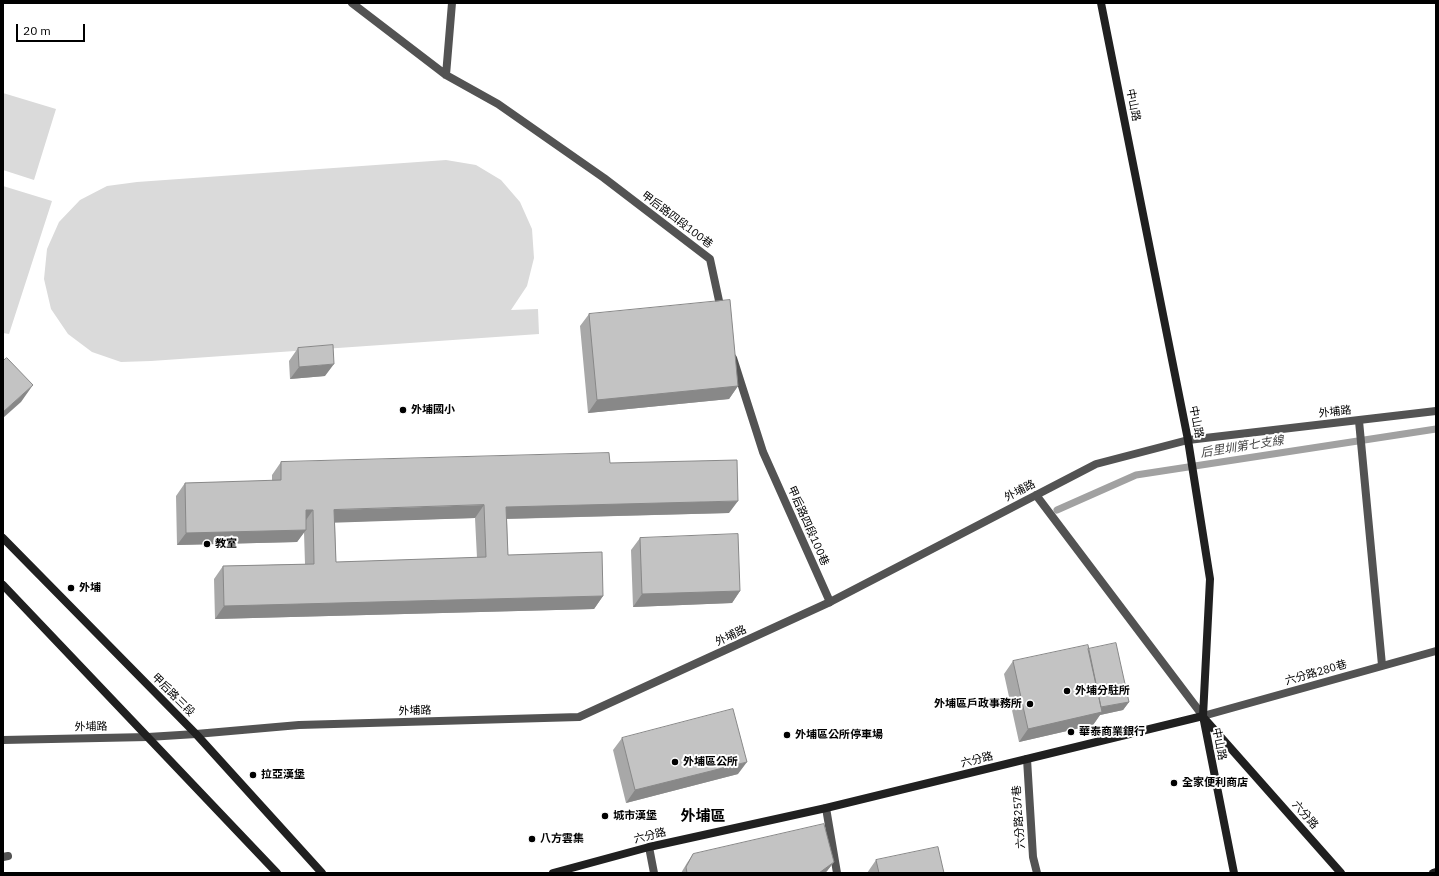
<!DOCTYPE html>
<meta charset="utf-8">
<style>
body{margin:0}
#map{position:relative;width:1439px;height:876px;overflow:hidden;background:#fff;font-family:"IBM Plex Sans",sans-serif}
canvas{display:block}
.frame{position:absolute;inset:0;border:4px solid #000;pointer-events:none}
.scale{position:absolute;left:16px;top:24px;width:69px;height:18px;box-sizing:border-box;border:2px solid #000;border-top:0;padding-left:5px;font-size:12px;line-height:14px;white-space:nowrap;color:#000;-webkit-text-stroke:3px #fff;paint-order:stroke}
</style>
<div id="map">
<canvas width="1439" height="876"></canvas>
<div class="frame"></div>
<div class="scale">20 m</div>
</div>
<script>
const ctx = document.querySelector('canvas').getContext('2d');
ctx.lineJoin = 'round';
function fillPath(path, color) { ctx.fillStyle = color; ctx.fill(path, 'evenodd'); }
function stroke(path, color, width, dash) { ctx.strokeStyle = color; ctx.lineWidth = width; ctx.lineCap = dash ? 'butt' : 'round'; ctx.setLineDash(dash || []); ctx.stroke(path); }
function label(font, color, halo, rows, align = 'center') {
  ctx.font = font + ' "IBM Plex Sans","Noto Sans TC",sans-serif'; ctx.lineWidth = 4; ctx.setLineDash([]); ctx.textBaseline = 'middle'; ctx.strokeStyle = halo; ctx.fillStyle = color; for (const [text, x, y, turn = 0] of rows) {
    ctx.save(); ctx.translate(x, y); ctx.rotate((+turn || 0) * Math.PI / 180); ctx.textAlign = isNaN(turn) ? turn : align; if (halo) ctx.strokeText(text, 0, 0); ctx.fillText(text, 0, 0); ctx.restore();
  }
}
const green = new Path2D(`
 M3 93 56 109 34 180 3 170Z
 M446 160 476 165 501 180 520 202 532 229 534 258 527 286 511 310 538 309 539 334 151 361 121 362 92 352 68 334 51 309 44 279 47 249 59 222 80 200 107 186 137 182Z
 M3 186 52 201 9 334 3 333Z`);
const stream = new Path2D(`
 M1057 510 1136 475 1436 429`);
const lane = new Path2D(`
 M352 3 446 75 498 104 604 178 710 259 721 310
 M446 75 452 3
 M733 358 763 452 830 602
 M1359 421 1382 665
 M826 808 837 873`);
const street = new Path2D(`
 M1036 495 1203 716 1436 651
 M3 740 148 737 196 734 299 725 579 717 830 602 1096 464 1188 440 1436 411
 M1027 759 1033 857 1037 873
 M649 847 654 873
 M3 857 8 856`);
const secondary = new Path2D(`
 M1101 3 1188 440 1210 579 1203 716 1234 873
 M3 538 196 734 322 873
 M3 585 277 873
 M1203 717 1341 873
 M553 873 649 847 826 808 1203 716
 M1433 873 1436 872`);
const wall = new Path2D(`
 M589 314 738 386 729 399 588 413 580 326Z
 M298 348 325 376 290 379 289 361Z
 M281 462 610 463 729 513 507 519 508 555 603 596 594 609 215 619 214 579 223 566 305 564 304 532 297 542 177 545 176 496 185 483 272 481V475ZM475 518 477 558 336 562 335 522Z
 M640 538 740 591 732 603 633 607 631 550Z
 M1088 649 1129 702 1123 710 1100 715 1093 725 1019 742 1004 674 1013 661Z
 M622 738 738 774 626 803 613 750Z
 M693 854 834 862 827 871 825 873H681L687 863Z
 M876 860 944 873H867Z`);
const shadedWall = new Path2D(`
 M334 364 325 376 290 379 299 367Z
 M33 385 21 402 3 418V412Z
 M738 386 729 399 588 413 597 400Z
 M738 501 729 513 497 519 506 507Z
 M484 505 475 518 325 523 334 510Z
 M306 510H313L304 523Z
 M306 530 297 542 177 545 186 533Z
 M740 591 732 603 633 607 642 594Z
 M603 596 594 609 215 619 224 606Z
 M1129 702 1123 710 1100 715 1093 725 1019 742 1028 729 1098 708Z
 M747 762 738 774 626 803 635 790Z
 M834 862 827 871 825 873H819Z`);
const building = new Path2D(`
 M730 300 738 386 597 400 589 314Z
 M333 345 334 364 299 367 298 348Z
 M7 358 33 385 3 412V361Z
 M609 453 610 463 737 460 738 501 506 507 508 555 602 552 603 596 224 606 223 566 314 564 313 510H306V530L186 533 185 483 281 480V462ZM484 505 486 557 336 562 334 510Z
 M738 534 740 591 642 594 640 538Z
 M1116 643 1129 702 1101 707 1088 649Z
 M1088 645 1102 712 1028 729 1013 661Z
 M733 709 747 762 635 790 622 738Z
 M824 824 834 862 819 873H687L686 867 693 854Z
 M938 847 944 873H879L876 860Z`);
const markers = [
 [403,410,4,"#000"],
 [207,544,4,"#000"],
 [71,588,4,"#000"],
 [1067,691,4,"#000"],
 [1030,704,4,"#000"],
 [1071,732,4,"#000"],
 [787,735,4,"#000"],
 [675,762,4,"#000"],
 [253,775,4,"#000"],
 [1174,783,4,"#000"],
 [605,816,4,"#000"],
 [532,839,4,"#000"]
];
const streetNames = [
 ["中山路",1133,105,79],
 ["甲后路四段100巷",677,220,37],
 ["外埔路",1335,412,-6],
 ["中山路",1196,422,79],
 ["外埔路",1020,491,-27],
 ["甲后路四段100巷",808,526,66],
 ["外埔路",731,636,-25],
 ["六分路280巷",1316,673,-16],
 ["甲后路三段",173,695,45],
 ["外埔路",415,711,-2],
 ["外埔路",91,727,-1],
 ["中山路",1219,744,79],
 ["六分路",977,760,-14],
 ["六分路",1305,815,49],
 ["六分路257巷",1019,817,-94],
 ["六分路",650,836,-14]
];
const poiNames = [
 ["外埔國小",411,410],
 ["教室",215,544],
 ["外埔",79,588],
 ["外埔分駐所",1075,691],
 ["外埔區戶政事務所",1022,704,"right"],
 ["華泰商業銀行",1079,732],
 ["外埔區公所停車場",795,735],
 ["外埔區公所",683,762],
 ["拉亞漢堡",261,775],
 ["全家便利商店",1182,783],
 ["城市漢堡",613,816],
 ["八方雲集",540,839]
];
const waterNames = [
 ["后里圳第七支線",1242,447,-9]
];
const districtNames = [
 ["外埔區",703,817]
];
fillPath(green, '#dadada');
stroke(stream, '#a1a1a1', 7);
stroke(lane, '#535353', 8);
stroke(street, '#535353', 8);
stroke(secondary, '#202020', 8);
fillPath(wall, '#a8a8a8');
fillPath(shadedWall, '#888');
fillPath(building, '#c3c3c3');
stroke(building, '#888', 1);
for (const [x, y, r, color] of markers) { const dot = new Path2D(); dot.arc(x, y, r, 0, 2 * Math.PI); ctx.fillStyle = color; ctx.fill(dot); stroke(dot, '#fff', 1.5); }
label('11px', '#000', '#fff', streetNames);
label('bold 11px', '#000', '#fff', poiNames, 'left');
label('italic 12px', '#424242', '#fff', waterNames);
label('bold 15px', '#000', '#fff', districtNames);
</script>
